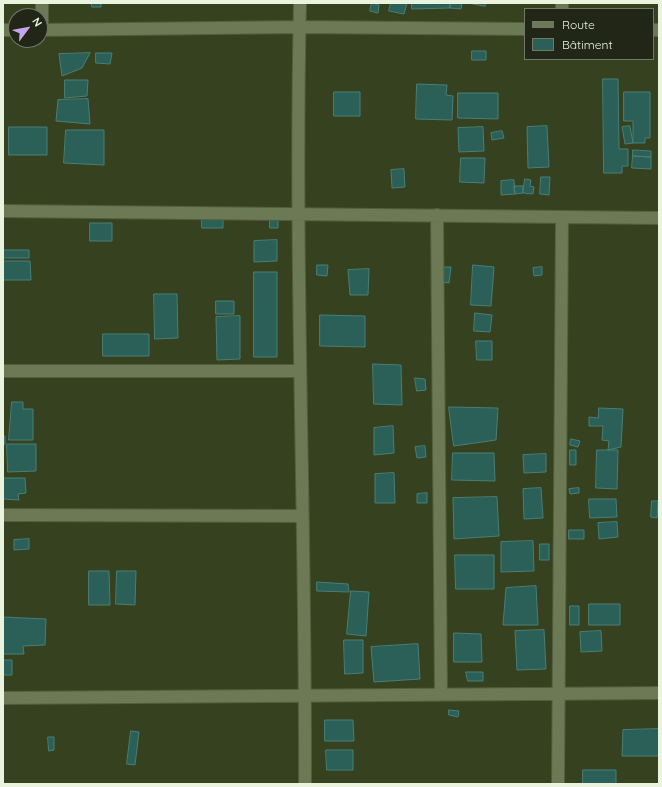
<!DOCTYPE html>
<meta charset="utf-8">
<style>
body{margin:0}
#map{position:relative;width:662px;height:787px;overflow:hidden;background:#36421f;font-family:Quicksand,sans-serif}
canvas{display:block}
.frame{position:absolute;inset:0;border:4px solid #eaf3de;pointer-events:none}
.legend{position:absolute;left:524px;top:8px;width:130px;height:52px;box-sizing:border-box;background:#212617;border:1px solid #717867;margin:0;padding:5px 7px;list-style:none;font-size:12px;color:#eaf3de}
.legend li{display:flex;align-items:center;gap:8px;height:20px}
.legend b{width:20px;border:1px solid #717867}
.north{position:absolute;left:8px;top:8px;width:40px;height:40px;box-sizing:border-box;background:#212617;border:1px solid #717867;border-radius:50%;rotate:58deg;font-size:11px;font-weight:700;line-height:16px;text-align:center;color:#eaf3de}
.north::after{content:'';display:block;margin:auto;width:14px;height:18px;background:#c7a6ef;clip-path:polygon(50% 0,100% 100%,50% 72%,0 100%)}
</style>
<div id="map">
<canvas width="662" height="787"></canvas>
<div class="frame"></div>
<ul class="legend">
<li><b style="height:5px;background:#6b7954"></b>Route</li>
<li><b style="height:11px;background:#2b6059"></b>Bâtiment</li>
</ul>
<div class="north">N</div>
</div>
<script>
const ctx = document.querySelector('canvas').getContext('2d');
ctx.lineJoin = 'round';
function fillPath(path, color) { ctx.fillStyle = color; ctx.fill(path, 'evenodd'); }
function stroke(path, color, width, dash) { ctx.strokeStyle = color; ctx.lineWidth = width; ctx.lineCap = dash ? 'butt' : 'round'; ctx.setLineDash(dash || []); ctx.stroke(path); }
const building = new Path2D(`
 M92 3H101V7H92Z
 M372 3 379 5 378 13 370 11Z
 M391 3H407L404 14 389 11Z
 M412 3H450V8L412 9Z
 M451 3H462L461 9 450 8Z
 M469 3H486L485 6Z
 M472 51H486V60H472Z
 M90 53 82 68 62 76 59 54Z
 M96 53H112L110 64 96 63Z
 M603 79H618L619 149H628V166H622V173H604Z
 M65 80H88L87 96 65 98Z
 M417 84 447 85 446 95 453 96 452 120 416 119Z
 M334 92H360V116H334Z
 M624 92H650V138H645V143H633V121H624Z
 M458 93H498V119L458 118Z
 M88 99 90 124 56 121 58 100Z
 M547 126 549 167 528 168 527 127Z
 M630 126 633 143 625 144 622 127Z
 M9 127H47V155H9Z
 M483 127 484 151 459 152 458 128Z
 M66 130H104V165L64 163Z
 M502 131 504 138 492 140 491 133Z
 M633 150 651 151V157L633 156Z
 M633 156 651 157V169L632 168Z
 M461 158H485L484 183 460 182Z
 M404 169 405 187 392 188 391 170Z
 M541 177H550L549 195 540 194Z
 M525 179 531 180 530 186 534 187 533 194 523 193Z
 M514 180 515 194 501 195V181Z
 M514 186H523V193L515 194Z
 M202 219H223V228H202Z
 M270 219H278V228H270Z
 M90 223H112V241H90Z
 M277 240V261L254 262V241Z
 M3 250H29V258H3Z
 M3 261H30L31 280H3Z
 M317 265H328L327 276 317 275Z
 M473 265 494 267 491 306 471 305Z
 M444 267H451L449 283 442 282Z
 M542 267V275L534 276 533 268Z
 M369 269 368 295H350L348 270Z
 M254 272H277V357H254Z
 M154 294H177L178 338 155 339Z
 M216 301H234V314H216Z
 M475 313 492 315 490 332 474 331Z
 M320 315 365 316V347L320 346Z
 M240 316V359L217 360 216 317Z
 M103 334H149V356H103Z
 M476 341H492V360H477Z
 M373 364 401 365 402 405 374 404Z
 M415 378 425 379 426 390 417 391Z
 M12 402H23V409H33V440H9Z
 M449 407 498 408 496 440 454 446Z
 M599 408 623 409 621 447 608 450 609 441 602 440 603 426H589V417L598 418Z
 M393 426 394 453 374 455V428Z
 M3 436H5V444L3 445Z
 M571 439 580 441 578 447 570 445Z
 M7 444H36V471L8 472Z
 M425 446 426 457 417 458 415 447Z
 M570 450H576V465H570Z
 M597 450H618L617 489 596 488Z
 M453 453H494L495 481 452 480Z
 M546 454V472L524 473 523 455Z
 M394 473 395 503H375V474Z
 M3 478H25L26 493 18 494 19 500 3 499Z
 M541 488 543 518 524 519 523 489Z
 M579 488V493L570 494 569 489Z
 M427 493V503H417V494Z
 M497 497 499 536 454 539 453 498Z
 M589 499H616L617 517 590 518Z
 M652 501H658L657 518 651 517Z
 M617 522 618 537 599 539 598 523Z
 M569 530H584V539H569Z
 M29 539V549L14 550V540Z
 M533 541 534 571 501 572V542Z
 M540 544H549V560H540Z
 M455 555H494V589H456Z
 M89 571H109L110 605H89Z
 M117 571H136L135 605 116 604Z
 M317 582 348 584 349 592 317 591Z
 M536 586 538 625H503L506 588Z
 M351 591 369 592 366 636 347 634Z
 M589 604H620V625H589Z
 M570 606H579V625H570Z
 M3 617 46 619 45 645 23 646 24 654H3Z
 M544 630 546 669 517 670 515 631Z
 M601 631 602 651 581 652 580 632Z
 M454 633 481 634 482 662H454Z
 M344 640H363V673L345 674Z
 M418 644 420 679 374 682 371 647Z
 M3 660H12V675H3Z
 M466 672H483V681H468Z
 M449 710 459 711 458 717 449 715Z
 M325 720H353L354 741H325Z
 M659 729V756H622L623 730Z
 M131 731 139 732 135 765 127 764Z
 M48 737H54V750L49 751Z
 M326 750H353V770H327Z
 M583 770H616V784H583Z`);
const minor = new Path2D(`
 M300 3C294 263 306 524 305 784
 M562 3V9
 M3 30H16
 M40 30 300 27 525 29
 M42 30V3
 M653 30H659
 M3 211 659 218
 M437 215 441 694
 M3 371H300
 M3 515 302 516
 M3 698 659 693
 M558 784 562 217`);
fillPath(building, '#2b6059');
stroke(building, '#497e77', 1);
stroke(minor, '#535d3d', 14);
stroke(minor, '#6b7954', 12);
</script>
